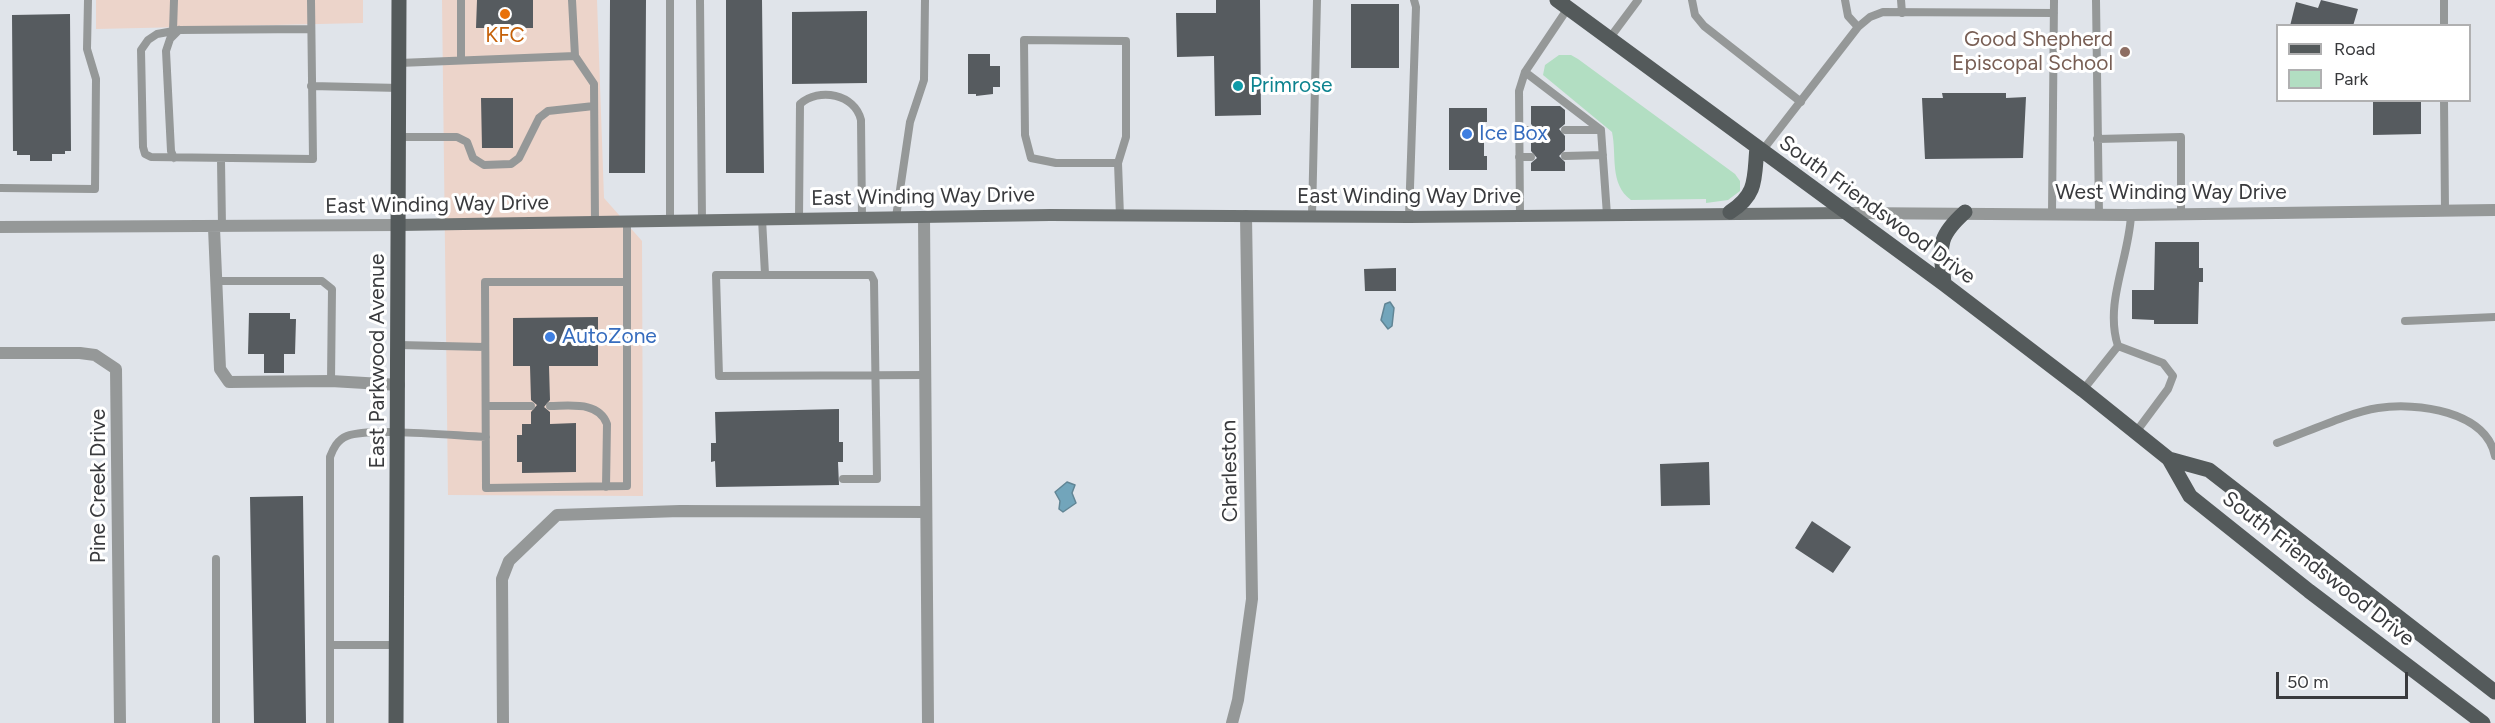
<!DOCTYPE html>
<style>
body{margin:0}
#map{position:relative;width:2495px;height:723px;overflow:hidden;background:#e0e4ea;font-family:Figtree,sans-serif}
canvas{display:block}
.legend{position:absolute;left:2276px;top:24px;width:195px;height:78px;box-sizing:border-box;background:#fff;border:2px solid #b0b0b1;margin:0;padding:8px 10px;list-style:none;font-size:18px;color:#393a3d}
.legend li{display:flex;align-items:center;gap:12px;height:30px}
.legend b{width:30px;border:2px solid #b0b0b1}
.scale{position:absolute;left:2276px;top:672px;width:132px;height:27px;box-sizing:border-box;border:3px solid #393a3d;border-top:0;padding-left:8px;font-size:18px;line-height:21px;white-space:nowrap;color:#393a3d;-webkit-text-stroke:4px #fff;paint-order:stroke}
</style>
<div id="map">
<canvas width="2495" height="723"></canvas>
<ul class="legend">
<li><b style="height:8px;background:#545a5b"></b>Road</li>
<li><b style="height:16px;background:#b2dec2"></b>Park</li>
</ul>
<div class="scale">50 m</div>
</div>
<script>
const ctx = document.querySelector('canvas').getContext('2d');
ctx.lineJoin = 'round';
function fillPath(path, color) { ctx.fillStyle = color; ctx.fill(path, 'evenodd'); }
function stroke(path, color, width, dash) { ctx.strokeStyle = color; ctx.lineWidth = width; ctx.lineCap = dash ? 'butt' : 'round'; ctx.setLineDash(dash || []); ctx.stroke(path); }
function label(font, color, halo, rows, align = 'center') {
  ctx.font = font + ' Figtree,sans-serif'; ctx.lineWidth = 6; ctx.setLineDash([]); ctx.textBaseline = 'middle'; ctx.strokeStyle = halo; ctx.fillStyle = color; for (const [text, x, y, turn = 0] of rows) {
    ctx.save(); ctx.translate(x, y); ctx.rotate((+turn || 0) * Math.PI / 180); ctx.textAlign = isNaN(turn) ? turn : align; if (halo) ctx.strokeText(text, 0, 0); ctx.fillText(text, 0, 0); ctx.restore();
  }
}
const commercial = new Path2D(`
 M96 0H363V23L96 29Z
 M442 0H597L604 198 642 241 643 496 448 495Z`);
const green = new Path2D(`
 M1559 55H1571L1578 59 1735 174 1740 181V191L1728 200 1706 203V199L1631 200C1609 184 1617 155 1612 132L1543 75 1545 65Z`);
const water = new Path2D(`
 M1390 302 1394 308 1392 326 1388 329 1381 320 1385 304Z
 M1067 482 1075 485 1072 493 1076 503 1063 512 1059 509 1060 501 1055 492Z`);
const building = new Path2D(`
 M477 0H533V28H476Z
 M610 0H646L645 173H609Z
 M726 0H762L764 173H726Z
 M1216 0H1260L1261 115 1215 116 1214 56 1177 57 1176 13H1216Z
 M2321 0 2358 9 2353 26H2290L2296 2 2318 8Z
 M1351 4H1399V68H1351Z
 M867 11V83L792 84V12Z
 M70 14 71 151H65V154H52V161H30V155H17V151H13L12 15Z
 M968 54H990V66H1000V87H993V94L976 96V94H968Z
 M1942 93H2006V98L2026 97 2023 158 1925 159 1922 98H1943Z
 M481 98H513V148H482Z
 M2373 100H2421V134L2373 135Z
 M1531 106H1560L1565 110V124L1559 129 1565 136V150L1559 156 1565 162V171H1531V163L1537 158 1531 151V136L1537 131 1531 124Z
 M1449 108H1487V122H1484V156H1487V170H1449Z
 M2155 242H2199V268H2203V282H2199L2198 324H2154V320L2132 319V290H2154Z
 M1396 268V291H1365L1364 269Z
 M249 313H290V319H296L295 354H284V373H264V354H248Z
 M598 317V366H549L550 400 544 407 550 412V424L576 423V472L522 473V462H517V435H522V424H531V412L537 405 531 400 530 366H513V318Z
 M839 409V442H843V462H838L839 485 716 487 715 461 711 462V443H716L715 412Z
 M1709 462 1710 505 1661 506 1660 464Z
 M303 496 306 723H254L250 497Z
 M1812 521 1851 547 1833 573 1795 548Z`);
const lane = new Path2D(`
 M572 0 575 56 594 84 595 222
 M670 0V221
 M700 0 702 220
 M1692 0 1695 15 1704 26 1801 102
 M1845 0 1848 16 1858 27
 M1901 0 1902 13
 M2096 0 2099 214
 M2444 0V26
 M310 29 179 30 157 34 148 40 141 50 143 147 145 154 151 157 313 159 311 0
 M173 30 174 0
 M1609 39 1638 0
 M461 60V0
 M399 63 575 56
 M1525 72 1601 130 1607 215
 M311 86 400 88
 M2444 100 2445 210
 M1519 130H1531
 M1565 130H1601
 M399 137H457L467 142 473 158 484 165 511 164 519 158 539 118 548 111 594 106
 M2097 139 2181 137V213
 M1762 151 1858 27 1870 17 1883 12 2054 13
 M1565 156 1603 155
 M1519 157H1531
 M174 158 171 151 166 51 170 39 179 30
 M221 160 222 227
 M1118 163H1056L1031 158 1025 135 1024 40 1126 41V137L1118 163 1120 216
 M0 188 95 189 96 79 87 49 88 0
 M2052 213 2054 0
 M1312 216 1317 0
 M1520 216 1519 91 1525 72 1568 8
 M896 217 910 122 924 80 925 0
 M1409 217 1416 7 1414 0
 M762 219 765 274
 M799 219 800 104C819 87 855 94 861 120L862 218
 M217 281H322L332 289 331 381
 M627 282H485L486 488 627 486V222
 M2405 321 2495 317
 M399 345 485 347
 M2118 346 2163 363 2173 376 2168 389 2136 432
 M2083 390 2118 346C2104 303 2129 259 2131 215
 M486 406H531
 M550 406C570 406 599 401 607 424L606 487
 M2277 443C2305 433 2350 412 2378 408 2417 402 2486 411 2495 456
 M843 479H877L874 281 871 275H716L719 376 925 375
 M216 559V723
 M331 645H397
 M330 723V457C333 449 337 440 347 436 370 427 457 436 486 437`);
const street = new Path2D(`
 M1847 213 2131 215 2495 210
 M924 217 928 723
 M0 227 399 225
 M214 228 220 369 229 382 331 381 399 385
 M0 353H80L95 355 116 369 120 723
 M503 723 502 579 509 561 557 515 680 511 926 512
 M1232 723 1238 700 1252 599 1246 216`);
const secondary = new Path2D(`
 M399 225 1050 215 1409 217 1847 213`);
const primary = new Path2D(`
 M1557 0 1944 284 2083 390 2169 459 2190 496 2309 591 2483 723
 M1730 212C1758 194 1754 178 1757 147
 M1944 284C1941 247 1935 239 1965 212
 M2169 459 2209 470 2495 692
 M396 723 399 0`);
const markers = [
 [505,14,6,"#e8710a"],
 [2125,52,6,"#8d6e63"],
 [1238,86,6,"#0f9aa8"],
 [1467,134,6,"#3f7fe0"],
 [550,337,6,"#3f7fe0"]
];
const foodNames = [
 ["KFC",505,36]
];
const educationNames = [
 ["Good Shepherd",2113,40],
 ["Episcopal School",2113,64]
];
const cultureNames = [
 ["Primrose",1250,86]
];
const shopNames = [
 ["Ice Box",1479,134],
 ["AutoZone",562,337]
];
const streetNames = [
 ["West Winding Way Drive",2171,193],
 ["East Winding Way Drive",923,197,-1],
 ["East Winding Way Drive",1409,197],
 ["East Winding Way Drive",437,205,-1],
 ["South Friendswood Drive",1877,210,36],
 ["East Parkwood Avenue",378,361,-90],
 ["Charleston",1230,471,-91],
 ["Pine Creek Drive",99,486,-90],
 ["South Friendswood Drive",2318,569,38]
];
fillPath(commercial, '#ecd4ca');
fillPath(green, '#b2dec2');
fillPath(water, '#72a5bb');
stroke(water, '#618595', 1.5);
fillPath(building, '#565b5f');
stroke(lane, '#959898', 8);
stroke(street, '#959898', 12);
stroke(secondary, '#6f7474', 12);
stroke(primary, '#545a5b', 15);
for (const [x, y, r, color] of markers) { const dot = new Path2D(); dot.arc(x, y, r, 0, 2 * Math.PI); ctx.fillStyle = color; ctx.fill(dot); stroke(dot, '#fff', 2); }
label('21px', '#c56008', '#fff', foodNames);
label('21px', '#785e54', '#fff', educationNames, 'right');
label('21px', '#0d838f', '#fff', cultureNames, 'left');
label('21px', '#366cbe', '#fff', shopNames, 'left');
label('21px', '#393a3d', '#fff', streetNames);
</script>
